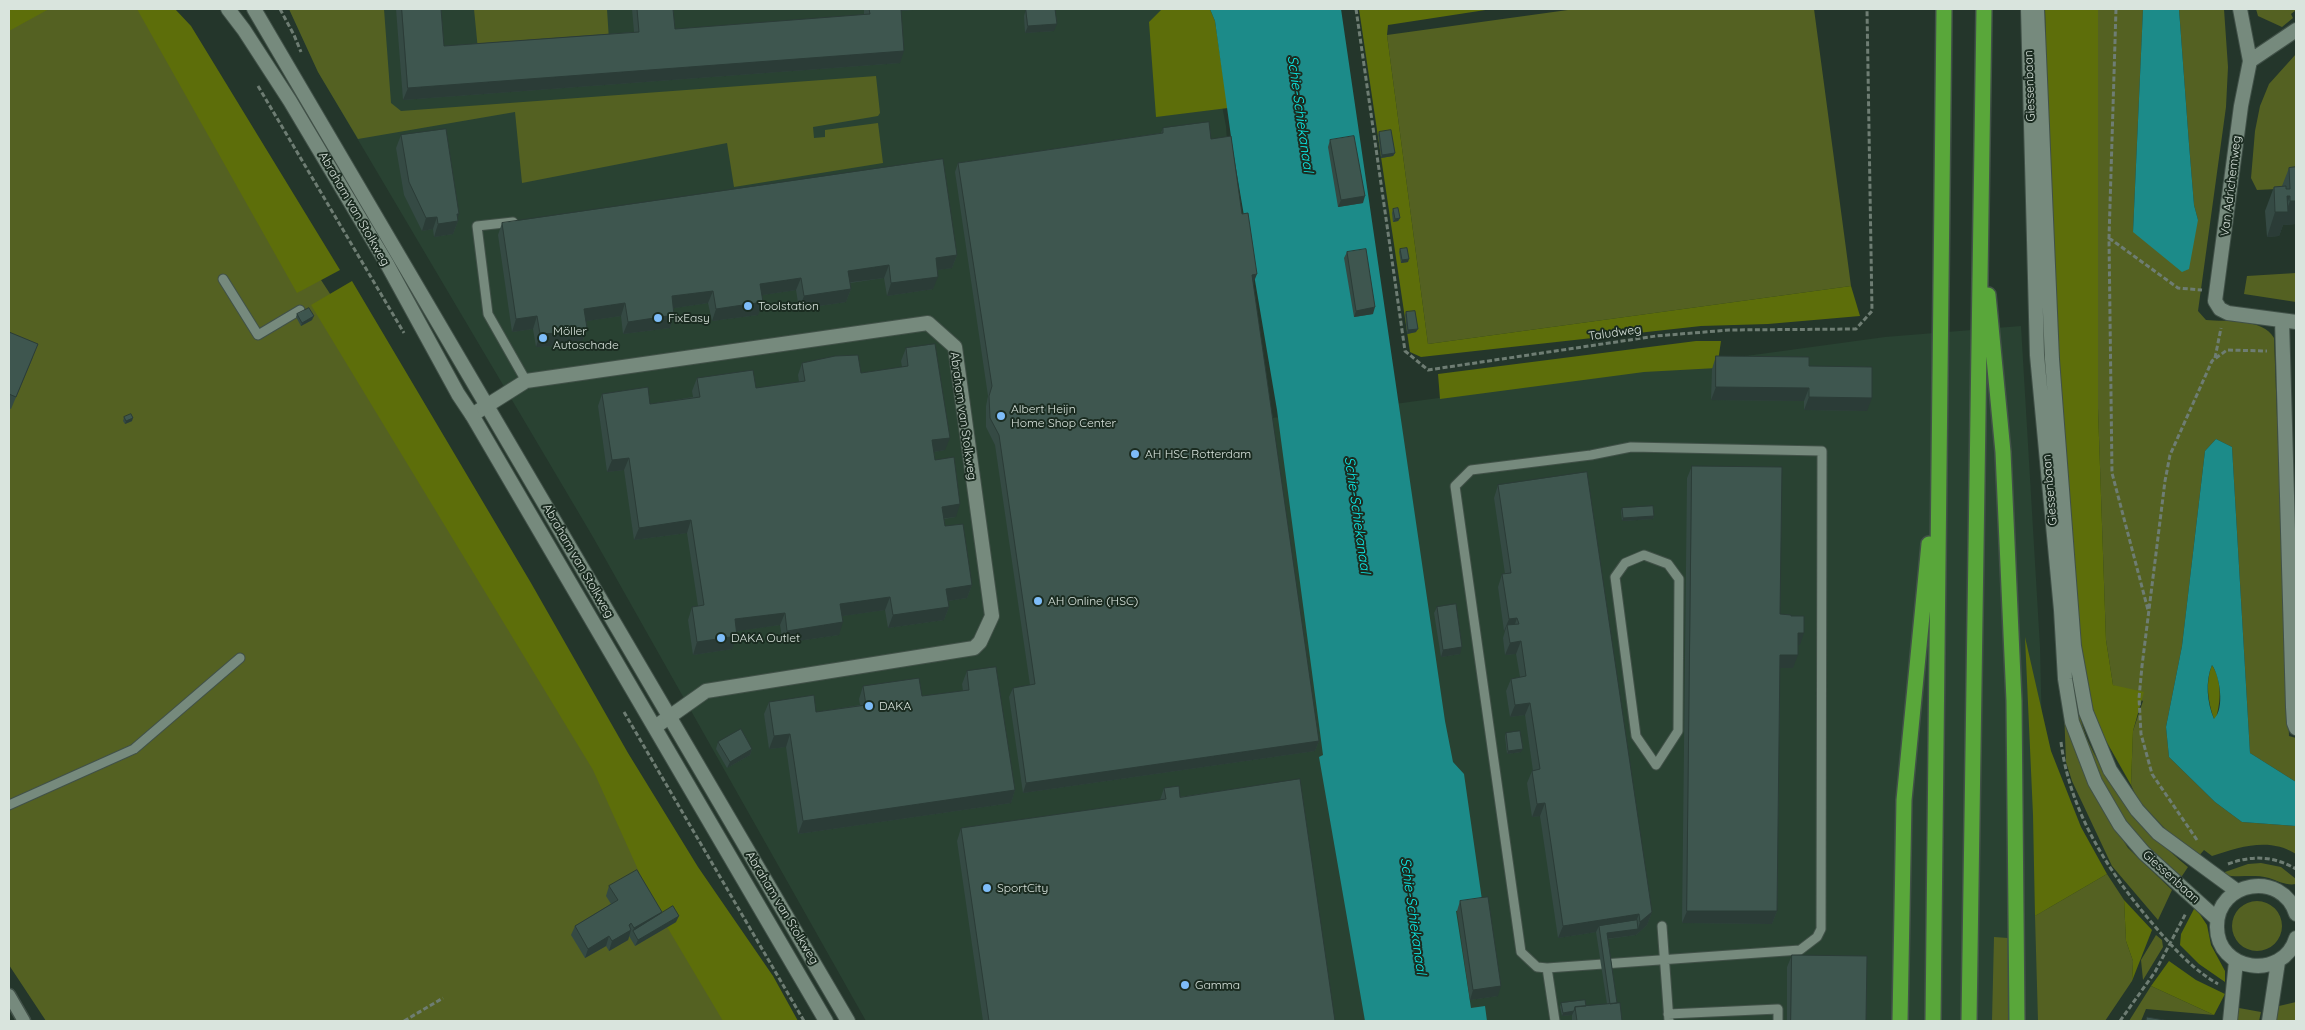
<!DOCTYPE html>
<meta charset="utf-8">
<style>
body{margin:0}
#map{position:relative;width:2305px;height:1030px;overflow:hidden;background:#24362b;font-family:Quicksand,sans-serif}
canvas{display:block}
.frame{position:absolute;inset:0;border:10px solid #d9e4dd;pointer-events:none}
</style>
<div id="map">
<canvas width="2305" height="1030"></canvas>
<div class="frame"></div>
</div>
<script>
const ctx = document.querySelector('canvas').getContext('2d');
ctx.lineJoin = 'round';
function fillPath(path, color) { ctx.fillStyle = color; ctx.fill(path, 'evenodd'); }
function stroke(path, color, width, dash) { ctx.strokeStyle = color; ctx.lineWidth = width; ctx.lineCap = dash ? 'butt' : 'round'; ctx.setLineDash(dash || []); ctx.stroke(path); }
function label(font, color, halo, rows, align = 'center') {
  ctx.font = font + ' Quicksand,sans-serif'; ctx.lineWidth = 4; ctx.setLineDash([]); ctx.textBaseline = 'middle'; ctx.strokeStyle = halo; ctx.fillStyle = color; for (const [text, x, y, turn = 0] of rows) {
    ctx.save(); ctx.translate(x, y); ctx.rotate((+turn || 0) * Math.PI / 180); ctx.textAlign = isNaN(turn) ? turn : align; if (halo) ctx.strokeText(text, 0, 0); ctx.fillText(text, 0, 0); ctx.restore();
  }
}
const built = new Path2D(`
 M289 9H1203L1226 126 1245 400 1272 418 1380 406 1885 337 2021 326 2040 647 2049 1021H866L593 537 318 72Z`);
const green = new Path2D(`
 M9 9H153L289 231 370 355 740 1021H46L9 965Z
 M289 9H384L391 103 401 111 876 76 880 113 878 116 813 127 814 138 825 137V130L878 123 883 163 734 187 727 143 522 183 515 112 358 139 318 72Z
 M474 9H607L609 40 478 50Z
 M1575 9H1814L1851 286 1428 344 1387 35Z
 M2098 9H2143L2133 232 2198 220 2194 205 2189 144 2179 9H2224L2228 67 2226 107 2198 311 2206 320C2226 322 2263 318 2274 338L2289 736 2296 738V782L2250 753 2232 447 2216 439 2205 451 2182 646 2166 727 2169 757 2215 802 2242 822 2296 826V854C2269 837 2240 847 2212 856L2204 850 2198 857 2170 834 2138 800 2131 785 2133 731 2143 701 2113 685 2106 640 2098 409Z
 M2256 9H2296V10L2291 14 2293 18 2282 27 2258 16Z
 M2296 54V188L2257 190 2251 178 2255 131 2260 106 2269 84Z
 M2296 273V302L2244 294 2247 276Z
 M2074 695C2079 710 2082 728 2089 743 2112 793 2146 832 2188 867L2180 879 2141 842 2116 811 2096 774 2079 730Z
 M2064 710 2075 751 2092 790 2128 848 2172 890 2158 920 2112 866 2072 781 2066 762Z
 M2261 863 2281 867 2296 879V884C2287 886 2278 881 2269 878 2254 874 2239 878 2224 875L2225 872 2248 864Z
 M2107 874 2124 900 2126 941 2133 961 2132 981 2105 1021H2038L2035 916Z
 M2232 926a25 25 0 1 1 50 0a25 25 0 1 1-50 0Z
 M2156 935 2162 940 2163 947 2143 980 2141 960Z
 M1994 937 2008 938V1021H1992Z
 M2151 986 2214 1015 2146 1009 2141 1021H2129Z
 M2296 1002V1021H2275L2279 1006Z
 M2239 1008 2261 1012 2259 1021H2237Z`);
const forest = new Path2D(`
 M9 9H49L9 31Z
 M137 9H175L191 26 340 270 297 293Z
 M1162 9H1210L1215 21 1228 108 1156 117 1149 22Z
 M1359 9H1492L1388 25 1387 35 1428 344 1851 286 1860 316 1768 324 1701 326 1421 357 1410 352Z
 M2045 9H2098V409L2106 640 2113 685 2144 692 2133 731 2131 785 2101 732 2089 698 2070 580 2048 145Z
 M352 281 531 583 628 753 698 867 773 976 798 1021H723L654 905 593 770 311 305Z
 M1696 341H1721L1717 368 1644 372 1440 399 1438 374Z
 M2025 637 2051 751 2081 827 2107 874 2035 916 2033 815Z
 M2212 665C2222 680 2221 702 2216 718L2214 719C2208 702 2205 682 2212 665Z
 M2124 900 2152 930 2132 981 2133 961 2126 941Z
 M2195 907 2207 925 2211 945 2225 971V982L2199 964 2180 945 2181 934Z
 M2169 961 2196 980 2225 994 2214 1015 2151 986Z`);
const water = new Path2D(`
 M1210 9H1341L1445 721 1453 762 1464 774 1483 907 1456 911 1471 1008 1485 1006 1487 1021H1365L1319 757 1323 755 1277 410 1233 151 1215 21Z
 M2143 9H2179L2189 144 2194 205 2198 220 2189 269 2182 272 2133 232Z
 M2216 439 2232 447 2250 753 2296 782V826L2242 822 2215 802 2169 757 2166 727 2182 646 2205 451ZM2212 665C2220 676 2225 709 2214 719 2207 703 2205 681 2212 665Z`);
const path = new Path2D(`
 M280 9 294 35 301 52
 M1356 9 1405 351 1428 370 1656 336 1729 330 1856 329 1872 311 1867 9
 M2116 9 2109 238 2112 473 2148 610
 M258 86 404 333
 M2109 238 2178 288 2202 290
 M2215 358 2221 328
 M624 712 804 1021
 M2061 742C2070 814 2111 876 2158 930 2176 951 2194 970 2218 984
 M2197 840 2152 774 2141 734 2139 698 2142 666 2165 481 2170 455 2212 361 2227 350 2267 351
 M2228 864C2252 855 2274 856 2296 869
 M404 1021 443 998
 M2120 1021 2155 972 2186 913`);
const service = new Path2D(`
 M513 222 477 226 488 314 526 381
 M223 279 258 335 300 310
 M1631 447 1822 451 1821 929 1817 937 1800 950 1547 968 1537 967 1521 952 1455 486 1471 470 1591 455Z
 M1644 555 1668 564 1679 579 1678 731 1656 765 1636 736 1615 577 1625 563Z
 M9 805 134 749 240 658
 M1662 926 1669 1021
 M1547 968 1555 1021
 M1668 1014 1778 1009V1021`);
const pedestrian = new Path2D(`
 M9 995 24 1021`);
const minor = new Path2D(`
 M2240 9 2250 61
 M2296 30 2250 61 2241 106 2215 301 2220 309 2228 313 2296 322
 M2282 320 2293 707 2294 723 2296 728
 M472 415 526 381 928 323 955 347 992 616 980 642 974 648 706 691 655 727`);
const tertiary = new Path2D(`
 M228 9 244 30 290 101 387 264 458 394 472 415 826 1021
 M254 9 848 1021
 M2028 9 2037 355 2061 610 2065 679 2072 722 2095 782 2120 825 2144 853 2217 919
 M2037 9 2052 359 2074 646 2086 712 2110 770 2137 810 2158 833 2237 891
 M2296 914C2282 870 2217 881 2217 926 2216 972 2283 981 2296 938
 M2230 1021 2236 961
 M2269 1021 2278 962`);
const motorway = new Path2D(`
 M1988 295 2003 452 2014 701 2017 1021
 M1900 1021 1904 800 1929 544
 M1933 1021 1944 9
 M1969 1021 1984 9`);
const wall = new Path2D(`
 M396 9H441L444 46 634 32 632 9H673L675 29 864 15V9H925L901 11 900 63 403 100Z
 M1026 9 1054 31 1025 33 1024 16Z
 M1163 128 1211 139 1253 284 1319 741 1315 751 1023 793 1009 697 1013 688 1030 685 995 445 986 427V406L988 396 955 172 958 163 1161 133Z
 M1379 132 1395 153 1393 156 1381 158 1378 135Z
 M401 135 457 218 458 221 453 234 434 237 433 229 422 231 404 195 396 148Z
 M1330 140 1363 203 1338 207 1328 147Z
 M2296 167V224L2283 225 2279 236 2267 237 2265 211 2274 187 2282 186 2289 168Z
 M1393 209 1400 218 1398 221 1393 222 1392 213Z
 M502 223 957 255 952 268 937 270 933 289 887 296 884 278 850 283 851 289 846 302 799 309 796 290 762 295 758 315 712 321 708 303 674 308V315L670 328 623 334 621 316 586 321 587 328 583 340 555 346 536 347 533 329 512 332 498 235Z
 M1400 249 1408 262 1401 263 1399 252Z
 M1347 252 1373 314 1354 317 1344 258Z
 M1406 312 1416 332 1407 334 1405 315Z
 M297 314 312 320 301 326 296 317Z
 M9 332 33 357 11 409 9 408Z
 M906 348 945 450 934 452 935 460 956 517 944 519 945 526 972 585 967 598 948 601 949 607 944 620 888 628 885 610 842 616 839 635 783 643 780 625 736 631 732 649 693 655 688 620 692 607 698 606 687 533 634 540 624 470 607 472 598 406 602 394 650 404 693 397 692 391 697 378 756 388 799 382 798 375 802 363 861 373 902 367 901 361Z
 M1716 356 1809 366 1867 411 1804 410V401L1711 400 1712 369Z
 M124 417 132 421 125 424 123 421Z
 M1692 466 1780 614 1800 645H1798L1793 668H1780L1777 911 1772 924 1682 923 1687 478Z
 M1498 485 1652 912 1647 925 1636 935 1608 939 1617 1003 1622 1021H1572V1015L1562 1016 1560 1007 1561 1003 1586 1006 1607 1004 1596 932 1558 938 1540 816 1532 817 1527 783 1532 771H1533L1525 715 1510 717 1506 691 1511 679 1520 677 1516 654 1505 655 1503 638 1505 631H1504L1498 587 1502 574H1505L1494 498Z
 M1622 508 1654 516 1653 519 1622 521 1621 511Z
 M1437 607 1460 654 1441 657 1434 613Z
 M967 671 1015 790 1011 803 798 834 786 747 769 749 764 714 769 702 816 712 860 705 859 699 863 686 922 696 963 691 962 684Z
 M1506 733 1521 752 1507 754 1505 736Z
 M718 742 752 749 750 755 727 768 716 749Z
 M1164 788 1180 797 1335 1021H983L957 841 961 828 1160 800Z
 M609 886 662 912 661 914 676 922 635 946 629 936 628 940 609 951 606 946 585 958 571 935 575 926 611 904 606 896Z
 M1460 901 1498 996 1470 1000 1457 911Z
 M1792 955 1866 1021H1787V967Z`);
const shadedWall = new Path2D(`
 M897 9H925L896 11Z
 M1057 24 1054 31 1025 33 1028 26Z
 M904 51 900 63 403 100 408 88Z
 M1395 153 1393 156 1381 158 1382 155Z
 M1365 196 1363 203 1338 207 1341 200Z
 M2287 196H2290L2284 212H2286L2290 201H2296V224L2283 225 2279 236 2267 237 2275 212Z
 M457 214H459L456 222 458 221 453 234 434 237 438 224Z
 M437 217 433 229 422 231 426 218Z
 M1400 218 1398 221 1393 222 1395 219Z
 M957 255 952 268 931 271 936 258Z
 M1409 259 1408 262 1401 263 1402 260Z
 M889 265 884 278 844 283 848 271Z
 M1257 274 1253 284 1252 275Z
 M938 277 933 289 887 296 891 283Z
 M801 278 796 290 756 296 760 284Z
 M851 289 846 302 799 309 804 296Z
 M713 291 708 303 668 309 672 296Z
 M763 302 758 315 712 321 716 309Z
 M625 303 621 316 580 322 584 309Z
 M1375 307 1373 314 1354 317 1356 311Z
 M674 315 670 328 623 334 628 322Z
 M314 316 312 320 301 326 302 323Z
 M537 316 533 329 512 332 516 319Z
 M587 328 583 340 555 346 536 347 540 334Z
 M1418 329 1416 332 1407 334 1408 330Z
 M1716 387 1809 388 1804 401 1711 400Z
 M1809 397 1872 398 1867 411 1804 410Z
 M133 418 132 421 125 424 126 421Z
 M950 438 945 450 928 453 932 440Z
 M629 458 624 470 607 472 612 460Z
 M960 504 956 517 938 519 942 507Z
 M1654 516 1653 519 1622 521 1623 518Z
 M691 520 687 533 634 540 639 528Z
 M972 585 967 598 941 602 946 589Z
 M890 597 885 610 836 617 840 604Z
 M949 607 944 620 888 628 893 615Z
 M785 613 780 625 731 632 735 619Z
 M1517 618 1513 630 1507 625 1505 631H1504L1509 619Z
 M843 622 839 635 783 643 787 631Z
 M1798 633H1804L1800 645H1793Z
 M737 636 732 649 693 655 697 642Z
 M1521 641 1516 654 1505 655 1510 643Z
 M1462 647 1460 654 1441 657 1443 650Z
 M1780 655H1798L1793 668H1775Z
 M1530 703 1525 715 1510 717 1515 705Z
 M790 734 786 747 769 749 774 736Z
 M1319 741 1315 751 1023 793 1026 783Z
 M752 749 750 755 727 768 730 762Z
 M1523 749 1521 752 1507 754 1508 751Z
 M1015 790 1011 803 798 834 803 821Z
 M1545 803 1540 816 1532 817 1537 804Z
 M1687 911H1777L1772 924 1682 923Z
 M662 912 659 921 633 931 634 928Z
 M1652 912 1647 925 1636 935 1605 939 1607 933 1638 929 1640 922Z
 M1639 914 1634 927 1599 926 1596 932 1558 938 1563 926Z
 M679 916 676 922 635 946 638 940Z
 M631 923 628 932 631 930 628 940 609 951 612 941Z
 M609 936 606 946 585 958 588 949Z
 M1501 986 1498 996 1470 1000 1473 990Z
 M1574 1011 1572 1015 1562 1016 1563 1013Z`);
const building = new Path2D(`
 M402 9H441L444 46 639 32 637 9H673L675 29 870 14 869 9H901L904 51 408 88Z
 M1026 9H1055L1057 24 1028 26Z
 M1209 122 1211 139 1231 136 1242 214 1248 213 1257 274 1252 275 1319 741 1026 783 1013 688 1035 684 999 435 990 418 989 396 992 386 958 163 1163 133V128Z
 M446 129 459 214H457L458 221 438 224 437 217 426 218 409 182 401 135Z
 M1391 130 1395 153 1382 155 1379 132Z
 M1354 136 1365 196 1341 200 1330 140Z
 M943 159 957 255 936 258 938 277 891 283 889 265 848 271 851 289 804 296 801 278 760 284 763 302 716 309 713 291 672 296 674 315 628 322 625 303 584 309 587 328 559 333 540 334 537 316 516 319 502 223Z
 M2296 167V201H2290V196H2287L2288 212H2275L2274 187 2286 186V189H2290L2289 168Z
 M1398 208 1400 218 1395 219 1393 209Z
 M1407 248 1409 259 1402 260 1400 249Z
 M1366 249 1375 307 1356 311 1347 252Z
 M309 308 314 316 302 323 297 314Z
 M1415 311 1418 329 1408 330 1406 312Z
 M9 332 38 344 16 397 9 394Z
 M935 344 950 438 932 440 935 460 954 457 960 504 942 507 945 526 963 524 972 585 946 589 949 607 893 615 890 597 840 604 843 622 787 631 785 613 735 619 737 636 697 642 692 607 704 605 691 520 639 528 629 458 612 460 602 394 648 387 650 404 700 397 697 378 753 370 756 388 805 381 802 363 835 356 858 355 861 373 908 366 906 348Z
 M1716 356 1809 357V366L1872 367V398L1809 397V388L1716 387Z
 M131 414 133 418 126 421 124 417Z
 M1692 466 1782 467 1780 614 1791 615V616H1804V633H1798V655H1780L1777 911H1687Z
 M1587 472 1652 912 1640 922 1639 914 1563 926 1545 803 1537 804 1532 771 1540 769 1530 703 1515 705 1511 679 1526 676 1521 641 1510 643 1507 625 1519 624 1517 618 1509 619 1502 574 1511 573 1498 485Z
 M1653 506 1654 516 1623 518 1622 508Z
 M1456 604 1462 647 1443 650 1437 607Z
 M996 667 1015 790 803 821 790 734 774 736 769 702 814 695 816 712 866 705 863 686 919 678 922 696 969 690 967 671Z
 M741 729 752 749 730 762 718 742Z
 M1520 731 1523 749 1508 751 1506 733Z
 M1300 779 1335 1021H989L961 828 1166 799 1164 788 1179 786 1180 797Z
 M637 870 662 912 634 928 631 923 629 925 631 930 612 941 609 936 588 949 575 926 618 900 609 886Z
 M1488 897 1501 986 1473 990 1460 901Z
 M673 906 679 916 638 940 633 931Z
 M1637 920 1638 929 1607 933 1617 1003 1610 1004 1599 926Z
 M1792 955 1867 956 1866 1021H1791Z
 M1585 1000 1586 1006 1575 1007 1574 1011 1563 1013 1561 1003Z
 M1620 1003 1622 1021H1577L1575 1007Z
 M2147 1017 2170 1021H2146Z`);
const markers = [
 [748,306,5,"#7ebdf9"],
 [658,318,5,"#7ebdf9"],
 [543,338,5,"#7ebdf9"],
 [1001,416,5,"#7ebdf9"],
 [1135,454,5,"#7ebdf9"],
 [1038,601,5,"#7ebdf9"],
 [721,638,5,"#7ebdf9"],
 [869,706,5,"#7ebdf9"],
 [987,888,5,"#7ebdf9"],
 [1185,985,5,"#7ebdf9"]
];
const streetNames = [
 ["Giessenbaan",2030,86,-92],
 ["Van Adrichemweg",2231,186,-83],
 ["Abraham van Stolkweg",354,209,60],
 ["Taludweg",1615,333,-8],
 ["Abraham van Stolkweg",963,416,82],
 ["Giessenbaan",2050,490,-95],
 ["Abraham van Stolkweg",578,561,60],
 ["Giessenbaan",2171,877,42],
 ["Abraham van Stolkweg",782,908,59]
];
const poiNames = [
 ["Toolstation",758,306],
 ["FixEasy",668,318],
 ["Möller",553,331],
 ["Autoschade",553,345],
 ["Albert Heijn",1011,409],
 ["Home Shop Center",1011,423],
 ["AH HSC Rotterdam",1145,454],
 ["AH Online (HSC)",1048,601],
 ["DAKA Outlet",731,638],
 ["DAKA",879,706],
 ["SportCity",997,888],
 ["Gamma",1195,985]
];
const waterNames = [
 ["Schie-Schiekanaal",1300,114,82],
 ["Schie-Schiekanaal",1357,515,82],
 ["Schie-Schiekanaal",1413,916,82]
];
fillPath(built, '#294232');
fillPath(green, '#546122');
fillPath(forest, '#5d6e0a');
fillPath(water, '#1c8b89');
stroke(service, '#415148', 11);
stroke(pedestrian, '#415148', 15);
stroke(minor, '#415148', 16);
stroke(tertiary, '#415148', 16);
stroke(motorway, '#415148', 18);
stroke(path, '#6e7d73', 3, [5, 2.5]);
stroke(service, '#768a7d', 9);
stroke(pedestrian, '#768a7d', 12);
stroke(minor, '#768a7d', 14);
stroke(tertiary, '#768a7d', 14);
stroke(motorway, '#59a73a', 15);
fillPath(wall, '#354a44');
fillPath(shadedWall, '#2b3c37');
fillPath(building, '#3e564f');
stroke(building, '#2b3c37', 1);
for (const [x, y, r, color] of markers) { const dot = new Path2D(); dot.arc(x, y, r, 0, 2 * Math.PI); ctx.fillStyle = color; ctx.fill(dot); stroke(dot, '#1b2c21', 2); }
label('12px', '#d9e4dd', '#1b2c21', streetNames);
label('12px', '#d9e4dd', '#1b2c21', poiNames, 'left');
label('italic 14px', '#0bedea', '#1b2c21', waterNames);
</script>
